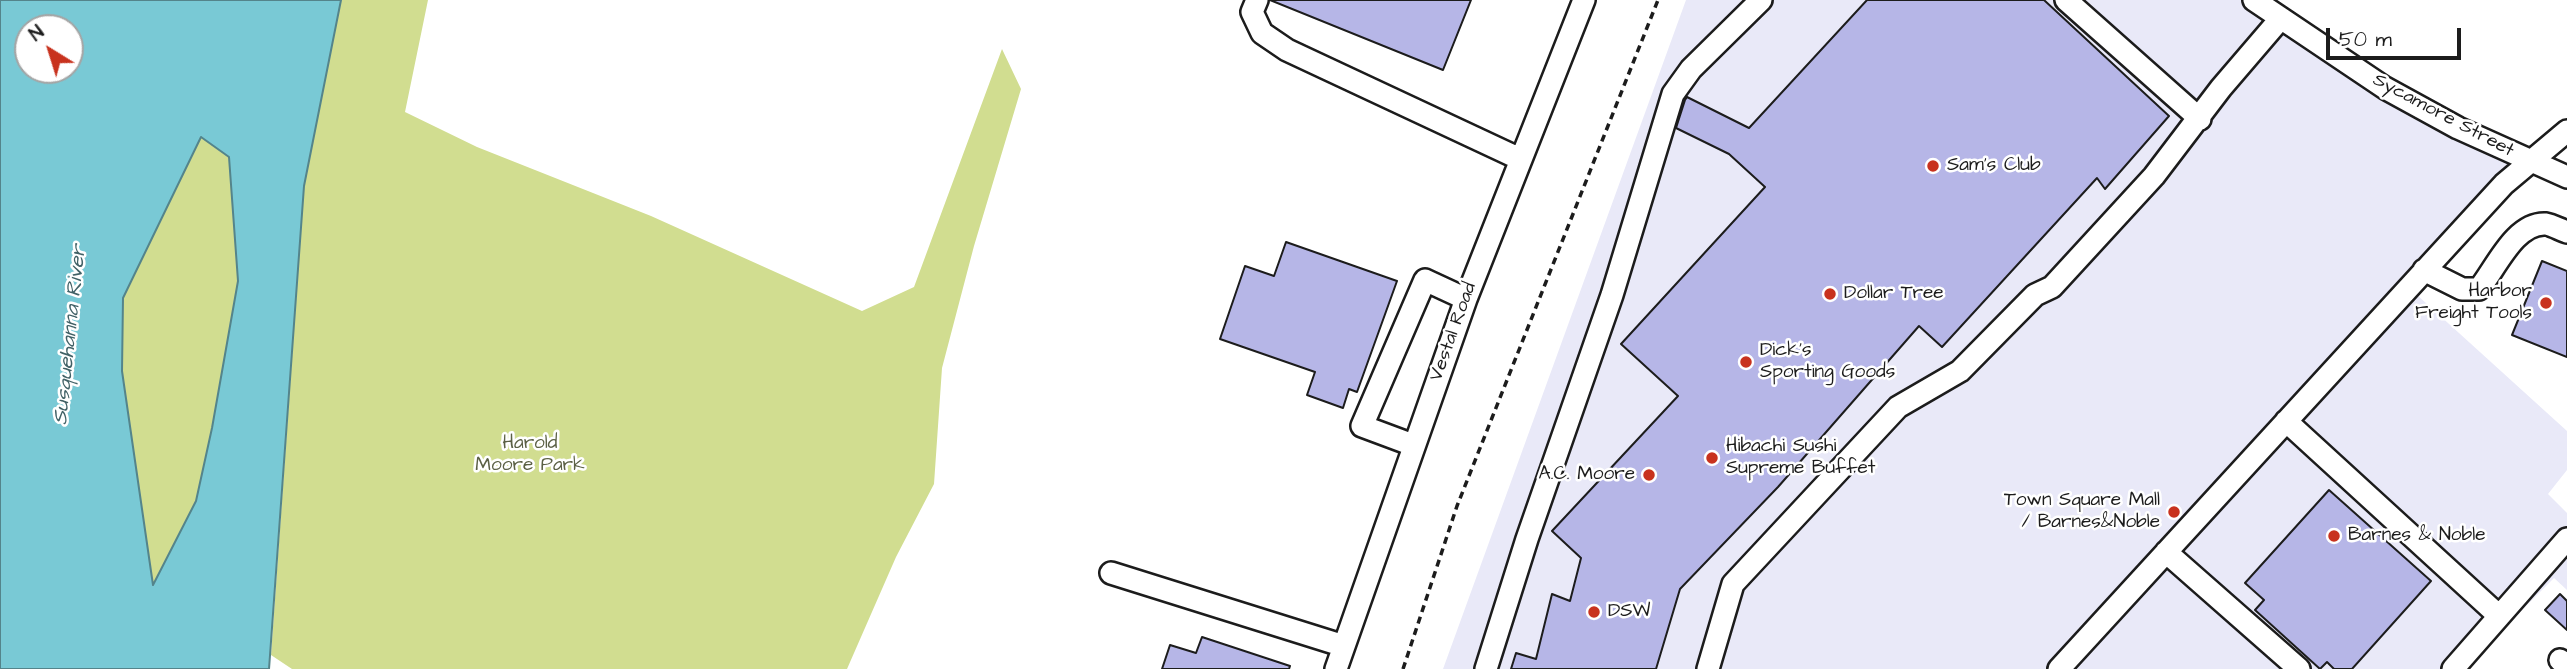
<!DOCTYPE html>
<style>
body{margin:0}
#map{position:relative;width:2567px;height:669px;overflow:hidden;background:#fff;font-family:"Architects Daughter",sans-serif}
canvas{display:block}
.north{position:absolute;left:14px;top:14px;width:70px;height:70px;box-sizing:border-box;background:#fff;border:2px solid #a4a4a4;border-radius:50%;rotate:322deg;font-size:19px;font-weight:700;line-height:28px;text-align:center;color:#1c1c1c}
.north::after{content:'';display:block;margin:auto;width:24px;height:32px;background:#c8321e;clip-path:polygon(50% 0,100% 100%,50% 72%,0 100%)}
.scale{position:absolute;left:2326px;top:28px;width:135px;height:32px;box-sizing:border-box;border:4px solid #1c1c1c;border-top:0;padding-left:9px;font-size:21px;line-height:24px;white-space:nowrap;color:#1c1c1c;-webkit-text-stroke:5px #fff;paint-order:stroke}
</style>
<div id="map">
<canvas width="2567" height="669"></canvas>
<div class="north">N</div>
<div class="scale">50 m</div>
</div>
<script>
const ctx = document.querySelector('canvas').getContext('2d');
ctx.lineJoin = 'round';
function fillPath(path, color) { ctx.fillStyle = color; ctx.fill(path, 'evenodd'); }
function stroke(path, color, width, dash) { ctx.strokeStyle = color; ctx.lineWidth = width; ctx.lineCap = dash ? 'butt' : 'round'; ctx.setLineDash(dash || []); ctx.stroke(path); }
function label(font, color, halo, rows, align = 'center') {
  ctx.font = font + ' "Architects Daughter",sans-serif'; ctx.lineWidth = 5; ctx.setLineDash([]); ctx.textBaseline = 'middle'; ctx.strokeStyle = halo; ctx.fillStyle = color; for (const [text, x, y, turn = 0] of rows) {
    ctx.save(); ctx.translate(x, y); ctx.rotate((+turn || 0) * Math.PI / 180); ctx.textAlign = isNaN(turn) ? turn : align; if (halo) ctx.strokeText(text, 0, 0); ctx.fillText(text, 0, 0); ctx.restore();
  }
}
const built = new Path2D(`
 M1686 0H2254L2531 162 2416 294 2567 431V470L2548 494 2567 513V590L2554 578 2463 669H1443Z`);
const green = new Path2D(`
 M341 0H428L405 112 477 147 651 216 862 311 914 287 1002 49 1021 89 974 246 942 368 934 484 896 557 847 669H292L271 655 304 186Z
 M201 136 229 157 238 281 212 428 196 501 153 587 122 371 123 298Z`);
const water = new Path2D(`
 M0 0H341L304 186 269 669H0ZM28 28H70V70H28ZM201 137 229 157 238 281 212 428 196 501 153 585 122 371 123 298Z`);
const building = new Path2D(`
 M1270 0H1471L1443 70Z
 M1867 0H2044L2169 116 2105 189 2097 178 1942 347 1919 326 1778 487 1680 589 1656 669H1511L1516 653 1536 659 1552 594 1570 601 1581 558 1552 531 1678 396 1621 344 1765 187 1729 154 1676 128 1685 100 1687 97 1749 128Z
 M1286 242 1397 281 1357 392 1349 389 1343 408 1307 395 1315 372 1220 339 1245 266 1274 276Z
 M2542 261 2567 271V357L2512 335Z
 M2329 490 2431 581 2352 669H2334L2327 662 2320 669 2255 610 2264 600 2245 583Z
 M2560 594 2567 601V630L2545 610Z
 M1202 637 1290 666 1289 669H1162L1170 645 1196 653Z`);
const path = new Path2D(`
 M1403 669 1457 506 1658 0`);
const minor = new Path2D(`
 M1257 0 1252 12 1262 33 1287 50 1520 159
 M2066 0 2200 119
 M2254 0 2385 88 2458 128 2567 177
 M2424 270 2462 289H2479C2496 268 2515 222 2546 224 2552 225 2561 230 2567 232
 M2286 421 2498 615
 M1413 445 1362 426 1425 280 1466 299
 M2166 552 2299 669
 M1111 573 1344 646
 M2560 660 2567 666
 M1336 669 1466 299 1584 0
 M1486 669 1527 539 1612 295 1673 94 1691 69 1761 0
 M1708 669 1733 584 1898 407 1960 371 2035 295 2052 287 2154 176 2221 88 2281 18
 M2059 669 2504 184 2567 131
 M2453 669 2567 539`);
const markers = [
 [1933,166,7,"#c8321e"],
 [1830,294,7,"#c8321e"],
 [2546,303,7,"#c8321e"],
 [1746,362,7,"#c8321e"],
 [1712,458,7,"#c8321e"],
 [1649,475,7,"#c8321e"],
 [2174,512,7,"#c8321e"],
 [2334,536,7,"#c8321e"],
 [1594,612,7,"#c8321e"]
];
const streetNames = [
 ["Sycamore Street",2443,116,28],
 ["Vestal Road",1454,332,-70]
];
const poiNames = [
 ["Sam's Club",1947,166],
 ["Harbor",2532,292,"right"],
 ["Freight Tools",2532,314,"right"],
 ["Dollar Tree",1844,294],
 ["Dick's",1760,351],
 ["Sporting Goods",1760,373],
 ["Hibachi Sushi",1726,447],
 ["Supreme Buffet",1726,469],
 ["A.C. Moore",1635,475,"right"],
 ["Town Square Mall",2160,501,"right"],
 ["/ Barnes&Noble",2160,523,"right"],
 ["Barnes & Noble",2348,536],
 ["DSW",1608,612]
];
const parkNames = [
 ["Harold",530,444],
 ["Moore Park",530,466]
];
const waterNames = [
 ["Susquehanna River",71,335,-84]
];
fillPath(built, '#e9e9f8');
fillPath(green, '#d1dd90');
fillPath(water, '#79c9d5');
stroke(water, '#54848b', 2);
fillPath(building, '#b6b6e7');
stroke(building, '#1c1c1c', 2);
stroke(minor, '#1c1c1c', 26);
stroke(path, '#1c1c1c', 3.5, [7, 5]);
stroke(minor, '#fff', 21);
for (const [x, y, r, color] of markers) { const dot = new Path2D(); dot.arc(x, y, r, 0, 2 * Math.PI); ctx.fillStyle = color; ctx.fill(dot); stroke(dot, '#fff', 2.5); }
label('19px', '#1c1c1c', '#fff', streetNames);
label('19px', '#1c1c1c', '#fff', poiNames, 'left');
label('19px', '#5b6045', '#fff', parkNames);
label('italic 21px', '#416166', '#fff', waterNames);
</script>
